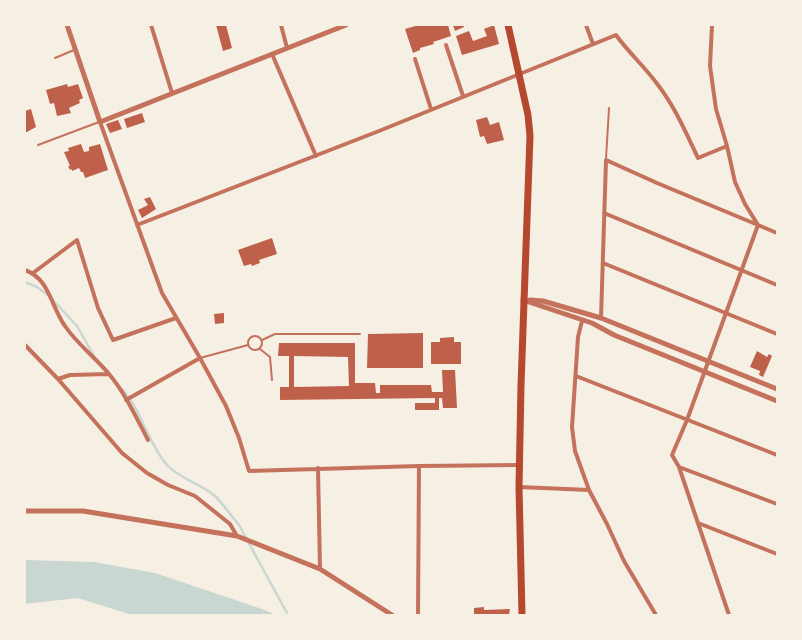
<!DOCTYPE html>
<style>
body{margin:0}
#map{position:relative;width:802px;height:640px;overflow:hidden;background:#f6efe4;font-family:Arial,sans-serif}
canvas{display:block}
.frame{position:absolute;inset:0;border:26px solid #f6efe4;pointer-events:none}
</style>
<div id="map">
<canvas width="802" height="640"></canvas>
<div class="frame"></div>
</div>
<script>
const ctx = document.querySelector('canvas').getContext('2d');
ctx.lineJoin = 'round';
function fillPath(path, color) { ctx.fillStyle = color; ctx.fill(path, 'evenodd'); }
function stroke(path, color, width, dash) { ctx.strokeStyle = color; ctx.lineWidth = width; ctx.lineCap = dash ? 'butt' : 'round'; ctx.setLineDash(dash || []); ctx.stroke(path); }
const water = new Path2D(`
 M25 560 94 562 155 573 262 609 276 615H132L78 598 25 604Z`);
const stream = new Path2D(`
 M25 282 37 287 49 296
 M52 299 77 326 94 356
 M121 388C142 410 147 442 167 465 181 480 201 483 216 497 224 505 231 516 239 525L288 615`);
const building = new Path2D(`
 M216 25H226L232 48 223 51Z
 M419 25H448L451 36 433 42 434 44 420 48V50L413 53 405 29Z
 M453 25H464V27L455 31Z
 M494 25 499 44 462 55 456 36 469 31 473 41 487 36 484 29Z
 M67 84 68 87 78 84 83 98 79 100 80 103 69 108 71 113 57 116 54 103 50 104 46 90Z
 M31 109 36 127 25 133V111Z
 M142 113 145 122 127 128 124 119Z
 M487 117 490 125 499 122 504 140 487 144 484 136 480 137 476 120Z
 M118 120 122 129 110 133 106 124Z
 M81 144 84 152 89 151V147L100 144 108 170 85 178 83 172H81L79 168 72 171V169L70 170 68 166H70L64 152 69 151 68 148Z
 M150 197 156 209 142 218 138 210 148 205 144 199Z
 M272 238 277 254 259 260 260 263 252 266 251 264 244 266 238 250Z
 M224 313V323L215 324 214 314Z
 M423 333V368H367L368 334Z
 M454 337V342H461V364H431V342H440V338Z
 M279 343H355V383H375L376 393H380V385H431L432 392H443L442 370H455L457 408H443L442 398H439V410H415V403H435V398L280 400V387H289V356H278ZM294 356 348 357 349 386 294 387Z
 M757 351 767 357 769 354 772 356 763 377 759 375 760 371 750 367Z
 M484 607V610L510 609 509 615H474V608Z`);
const service = new Path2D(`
 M55 58 74 50
 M38 145 99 122
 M606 159 609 108
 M248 343a7 7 0 1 1 14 0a7 7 0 1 1-14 0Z
 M262 340 275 334H360
 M260 349 270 357 272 380
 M200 358 248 345`);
const minor = new Path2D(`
 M151 25 172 93
 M281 25 287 48
 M586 25 593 44
 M712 25 710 66 716 109 727 146 735 182 745 204 758 225 777 233
 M446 45 463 96
 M272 54 316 156
 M415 59 431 109
 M100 122 162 293 200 358 226 406 239 438 249 471 419 466 519 465
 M604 213 777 285
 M137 225 379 131 616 35C629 53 645 67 658 85 675 107 686 133 698 158L727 146
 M603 263 777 334
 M25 270C50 279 51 307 65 326 77 344 95 357 109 374 125 393 136 417 148 440
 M33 273 77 240 98 308 113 340 176 318
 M601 318 606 160 657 183 758 225 687 420 672 455 679 467 729 615
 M582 321 578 337 572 427 575 451 589 490 607 524 624 561 656 615
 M25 345 58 379 122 453 147 473 168 485 195 496 230 524 237 536
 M576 376 777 455
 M58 379 70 375 109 374
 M126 400 200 358
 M679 467 777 504
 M318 468 320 569
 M519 487 589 490
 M698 523 777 554
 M418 615 419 466`);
const tertiary = new Path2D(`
 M67 25 100 122 346 25
 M523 300 592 323 614 335 777 401
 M530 300 543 301 601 318 777 389
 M25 511H83L237 536 320 569 392 615`);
const primary = new Path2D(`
 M508 25 528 115 530 136 521 385 519 487 522 615`);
fillPath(water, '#c9d6d2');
stroke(stream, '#c9d6d2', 2.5);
fillPath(building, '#bf614a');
stroke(service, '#c5725c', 2);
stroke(minor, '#c5725c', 4);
stroke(tertiary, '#c5725c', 5);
stroke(primary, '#b5482f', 7);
</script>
